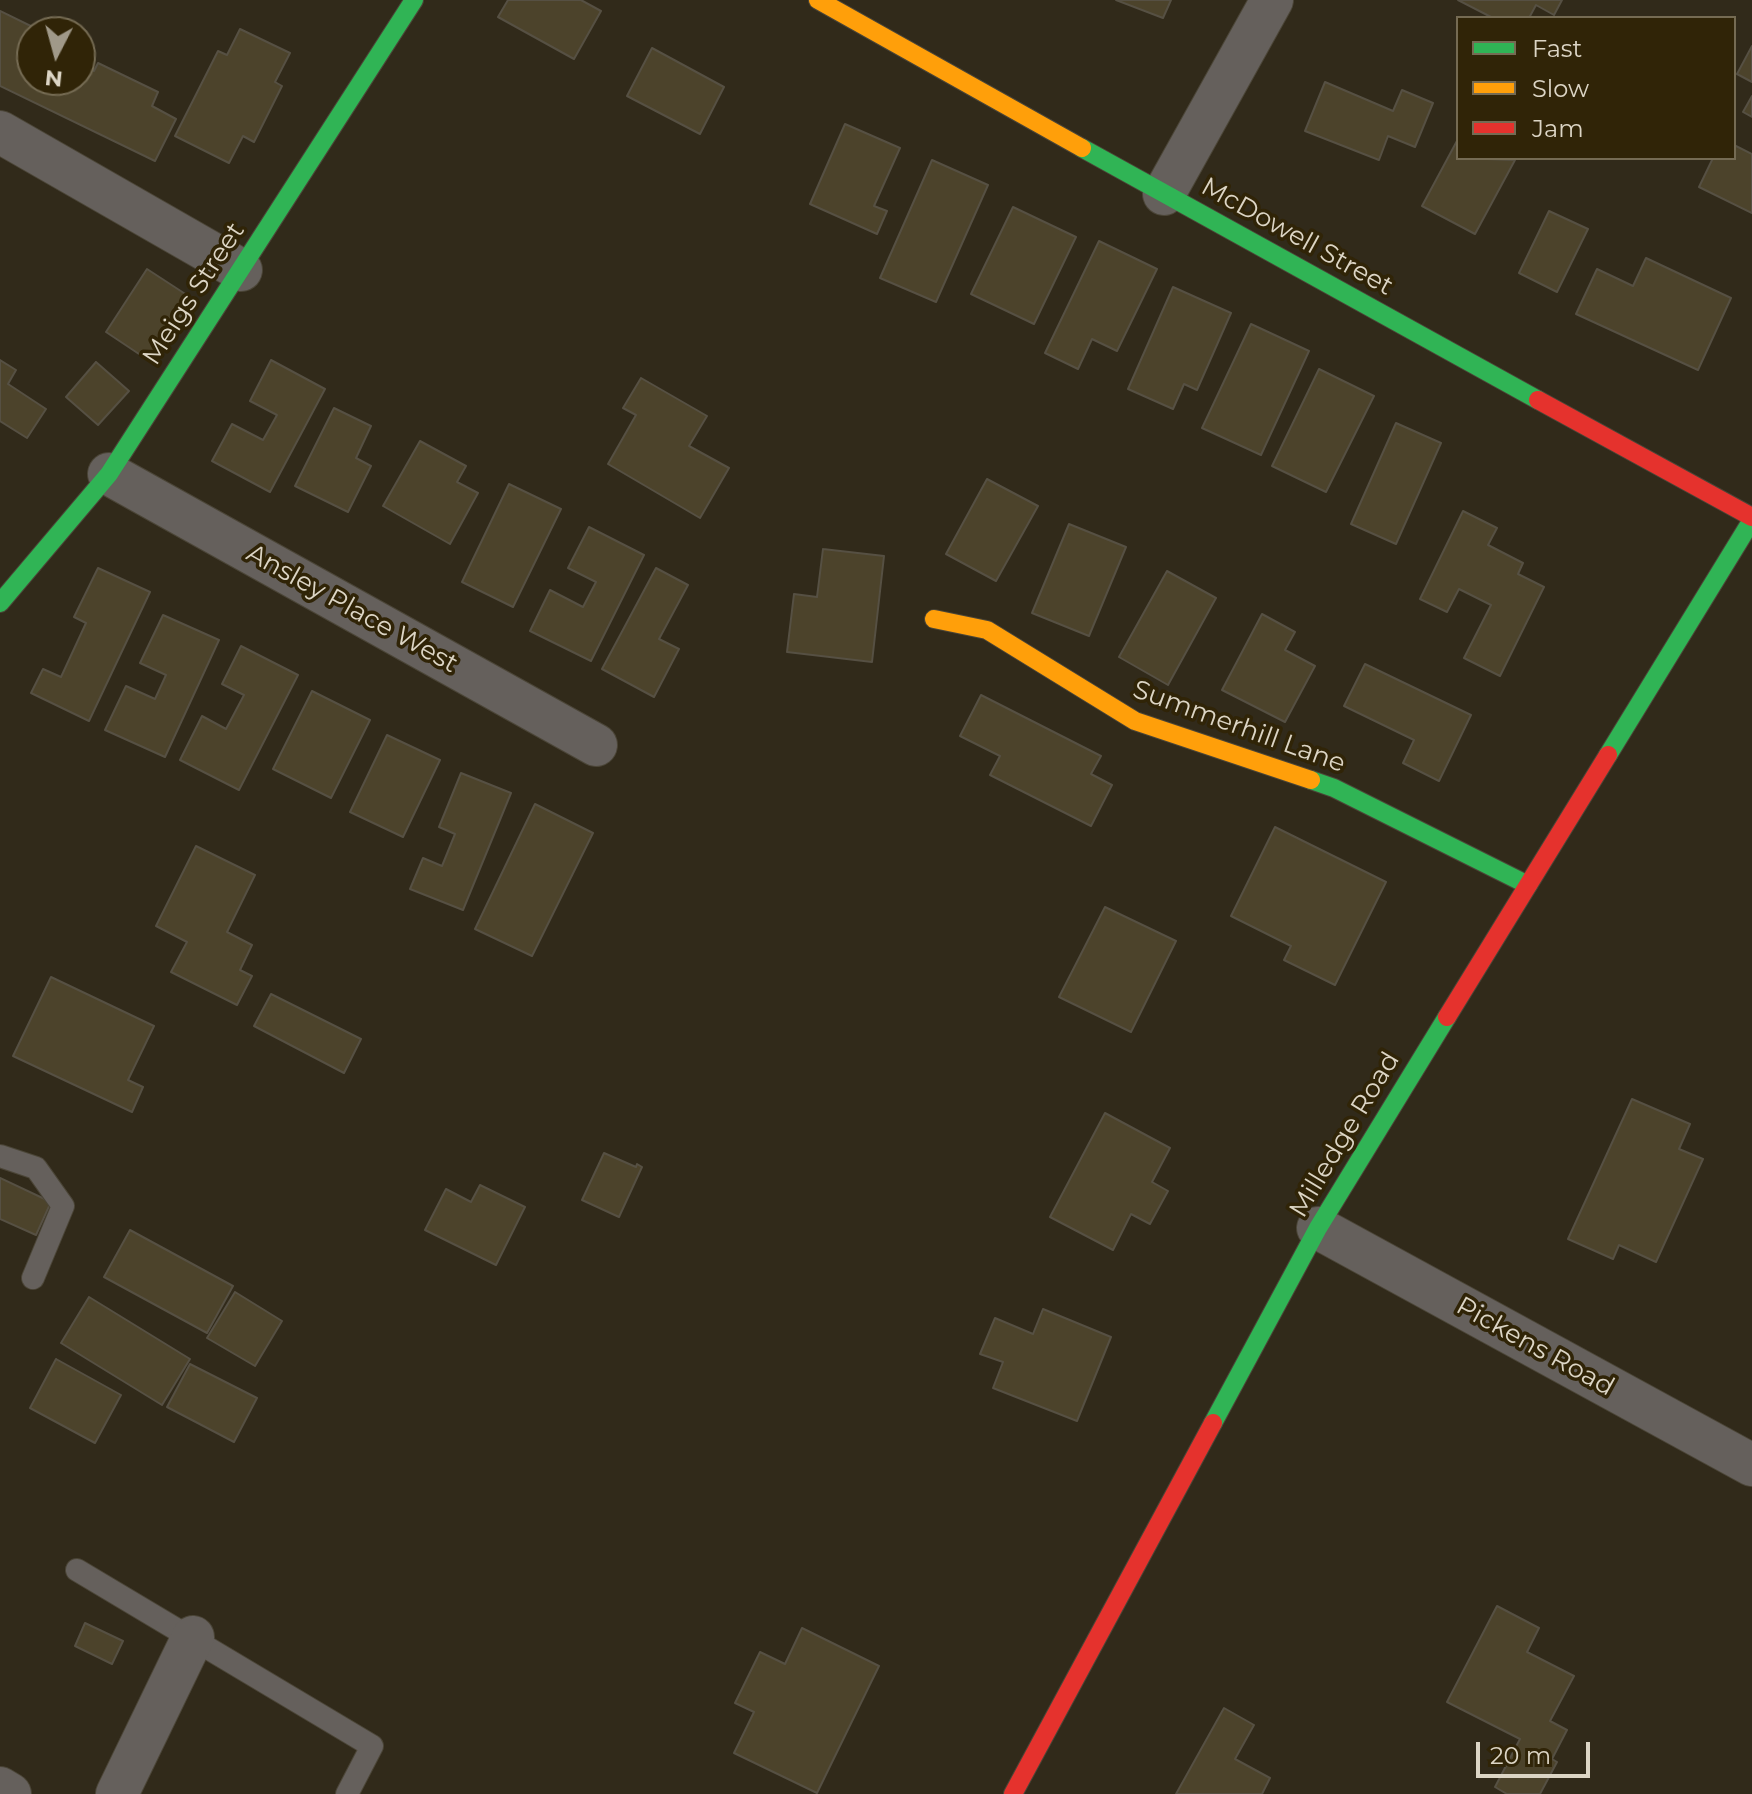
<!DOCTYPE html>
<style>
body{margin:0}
#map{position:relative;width:1752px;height:1794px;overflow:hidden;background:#312a1a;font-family:Montserrat,sans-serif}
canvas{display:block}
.legend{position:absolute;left:1456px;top:16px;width:280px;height:144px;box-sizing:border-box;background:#302407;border:2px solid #756b53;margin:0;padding:10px 14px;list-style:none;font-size:24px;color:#dcd5c5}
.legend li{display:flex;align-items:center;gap:16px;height:40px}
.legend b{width:40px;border:2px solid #756b53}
.north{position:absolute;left:16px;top:16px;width:80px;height:80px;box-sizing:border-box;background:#302407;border:2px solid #756b53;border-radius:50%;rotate:186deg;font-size:22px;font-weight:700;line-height:32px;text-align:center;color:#dcd5c5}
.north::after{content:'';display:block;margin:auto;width:28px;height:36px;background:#a09989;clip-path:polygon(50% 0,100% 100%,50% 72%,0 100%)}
.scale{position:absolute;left:1476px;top:1742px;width:114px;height:36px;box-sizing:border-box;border:4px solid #dcd5c5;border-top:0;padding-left:10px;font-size:24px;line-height:28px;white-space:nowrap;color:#dcd5c5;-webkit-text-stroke:6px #302407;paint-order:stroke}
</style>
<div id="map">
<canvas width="1752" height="1794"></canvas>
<ul class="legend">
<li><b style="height:10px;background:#30b455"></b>Fast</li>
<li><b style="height:10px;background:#ff9f0a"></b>Slow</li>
<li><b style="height:10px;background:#e5322d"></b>Jam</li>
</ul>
<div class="north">N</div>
<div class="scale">20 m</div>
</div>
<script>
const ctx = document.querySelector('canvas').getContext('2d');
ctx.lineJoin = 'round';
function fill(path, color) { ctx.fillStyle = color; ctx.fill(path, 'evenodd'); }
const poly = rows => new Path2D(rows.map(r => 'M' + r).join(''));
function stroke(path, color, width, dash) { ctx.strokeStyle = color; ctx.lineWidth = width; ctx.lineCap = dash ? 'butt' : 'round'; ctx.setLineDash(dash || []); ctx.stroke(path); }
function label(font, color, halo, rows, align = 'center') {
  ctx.font = font + ' Montserrat,sans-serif'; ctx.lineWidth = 7; ctx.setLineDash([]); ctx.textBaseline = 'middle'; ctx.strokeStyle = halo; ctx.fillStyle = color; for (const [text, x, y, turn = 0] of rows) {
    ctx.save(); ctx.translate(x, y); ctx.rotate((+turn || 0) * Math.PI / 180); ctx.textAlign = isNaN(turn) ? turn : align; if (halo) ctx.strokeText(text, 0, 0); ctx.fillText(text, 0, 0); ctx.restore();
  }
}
const building = poly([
 [508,0,581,0,601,11,574,59,498,17,508,0],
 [1116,0,1171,0,1163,18,1116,0],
 [1458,0,1562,0,1554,15,1536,5,1529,18,1493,18,1458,0],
 [0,11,43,32,32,32,32,80,80,80,80,64,94,71,98,63,158,92,152,106,176,119,155,161,0,86,0,11],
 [240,29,290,53,275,82,282,86,254,142,243,136,229,163,175,136,218,51,227,55,240,29],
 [1752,46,1752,82,1737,74,1752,46],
 [652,48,724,87,700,134,627,96,652,48],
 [1325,82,1393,111,1402,90,1433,103,1415,147,1388,136,1379,160,1305,131,1325,82],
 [1752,96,1752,117,1743,112,1752,96],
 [845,124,900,148,874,206,887,211,877,234,810,204,845,124],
 [1458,139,1458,158,1515,160,1475,234,1422,206,1458,139],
 [1734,145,1752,154,1752,213,1699,187,1713,158,1734,158,1734,145],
 [932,160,988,185,936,302,880,278,932,160],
 [1013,207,1076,237,1034,324,971,294,1013,207],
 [1549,211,1588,229,1557,292,1519,273,1549,211],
 [1099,241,1157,269,1117,351,1092,339,1078,369,1045,353,1099,241],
 [1646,258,1731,298,1698,370,1576,314,1597,269,1633,286,1646,258],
 [147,269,193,299,151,362,106,332,147,269],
 [1173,287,1231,313,1197,390,1184,384,1173,409,1128,389,1173,287],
 [1251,324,1309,351,1261,455,1202,428,1251,324],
 [0,360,16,370,8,384,46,409,27,438,0,421,0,360],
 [271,360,325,389,270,492,212,461,232,424,263,440,277,415,250,401,271,360],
 [96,362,129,391,98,425,66,397,96,362],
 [1319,369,1374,396,1326,492,1272,466,1319,369],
 [641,378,707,416,689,446,729,468,700,518,608,464,636,415,623,408,641,378],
 [334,408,371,426,356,458,371,466,348,512,295,486,334,408],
 [1396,423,1441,443,1396,544,1351,524,1396,423],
 [420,441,466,466,457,482,478,493,450,544,383,506,420,441],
 [987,479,1038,506,996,581,946,554,987,479],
 [509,484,561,509,513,607,462,582,509,484],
 [1463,511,1497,528,1488,545,1523,563,1518,574,1544,587,1500,676,1464,658,1491,605,1459,589,1447,612,1420,599,1463,511],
 [1069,524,1126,547,1089,636,1032,613,1069,524],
 [589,527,644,555,591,661,530,631,550,590,583,607,596,582,568,568,589,527],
 [823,549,884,556,872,662,787,652,794,594,817,597,823,549],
 [98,568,150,592,89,721,31,693,43,669,61,677,86,623,74,617,98,568],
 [656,568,688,585,659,639,679,649,654,697,602,669,656,568],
 [1167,571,1216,598,1168,685,1119,657,1167,571],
 [1262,614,1295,632,1285,650,1315,666,1285,722,1222,690,1262,614],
 [163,615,219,640,165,757,105,730,126,686,155,699,166,675,140,663,163,615],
 [241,646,298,675,239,790,180,760,202,716,226,729,244,695,222,684,241,646],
 [1365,664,1471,715,1439,781,1403,763,1414,740,1344,706,1365,664],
 [312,691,370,720,331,798,273,769,312,691],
 [981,695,1101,756,1091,774,1112,785,1091,826,990,775,1000,756,960,736,981,695],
 [387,735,440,760,403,837,350,812,387,735],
 [461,773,511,793,463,910,410,889,423,858,442,866,455,834,439,827,461,773],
 [535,804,593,833,532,956,475,929,535,804],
 [1275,827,1386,882,1335,985,1284,960,1291,946,1231,916,1275,827],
 [196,846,255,875,227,932,252,945,240,970,252,976,237,1005,171,972,187,942,156,926,196,846],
 [1105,907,1176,941,1131,1032,1059,997,1105,907],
 [51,977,154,1026,128,1080,143,1087,132,1112,13,1056,51,977],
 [271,994,361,1039,344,1073,254,1026,271,994],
 [1632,1099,1690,1124,1679,1149,1703,1159,1656,1262,1619,1245,1613,1259,1568,1239,1632,1099],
 [1105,1113,1170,1148,1152,1182,1168,1191,1150,1224,1131,1214,1113,1250,1050,1217,1105,1113],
 [604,1153,636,1167,637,1164,642,1167,619,1217,582,1200,604,1153],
 [0,1178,51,1202,36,1235,0,1219,0,1178],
 [480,1185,525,1207,496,1265,425,1230,446,1189,471,1202,480,1185],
 [130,1230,233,1286,207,1333,104,1277,130,1230],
 [235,1292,282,1321,255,1366,207,1338,235,1292],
 [89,1297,190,1359,162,1405,61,1343,89,1297],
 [1043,1309,1111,1337,1077,1421,993,1388,1003,1362,980,1354,995,1318,1033,1334,1043,1309],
 [56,1359,121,1395,95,1443,30,1408,56,1359],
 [190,1364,257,1398,234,1442,167,1407,190,1364],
 [1497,1606,1539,1628,1527,1652,1574,1676,1550,1721,1567,1730,1552,1759,1557,1762,1540,1794,1507,1794,1495,1787,1520,1739,1447,1702,1497,1606],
 [85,1623,123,1641,112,1664,75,1646,85,1623],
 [802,1628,879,1666,817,1793,734,1753,754,1712,735,1703,760,1652,785,1664,802,1628],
 [1224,1708,1254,1725,1235,1759,1270,1778,1262,1794,1176,1794,1224,1708]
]);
fill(building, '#4c432b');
stroke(building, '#565043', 2);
const lane = poly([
 [0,1156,36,1168,63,1206,33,1278],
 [77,1570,372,1746,347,1794]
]);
const street = poly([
 [0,132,241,270],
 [1164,194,1272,0],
 [109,474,596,745],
 [1318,1228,1752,1465],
 [0,1788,10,1794],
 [117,1794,193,1637]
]);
const fast = poly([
 [1082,148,1538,400],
 [0,603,109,474,414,0],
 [1608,755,1752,520],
 [1311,780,1334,788,1528,885],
 [1213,1423,1318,1228,1447,1017]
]);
const slow = poly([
 [818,0,1082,148],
 [934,619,987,630,1135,721,1311,780]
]);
const jam = poly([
 [1538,400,1752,517],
 [1447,1017,1608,755],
 [1013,1794,1213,1423]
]);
stroke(lane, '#4b4537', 24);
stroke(street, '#4b4537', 44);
stroke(fast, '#4b4537', 20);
stroke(slow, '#4b4537', 20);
stroke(jam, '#4b4537', 20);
stroke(lane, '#65605c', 22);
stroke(street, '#65605c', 42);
stroke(fast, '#30b455', 18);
stroke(slow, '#ff9f0a', 18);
stroke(jam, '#e5322d', 18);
label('26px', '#dcd5c5', '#302407', [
 ["McDowell Street",1297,237,29],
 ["Meigs Street",194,294,-57],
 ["Ansley Place West",352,609,29],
 ["Summerhill Lane",1239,727,20],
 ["Milledge Road",1345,1135,-59],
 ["Pickens Road",1535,1347,29]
]);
</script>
